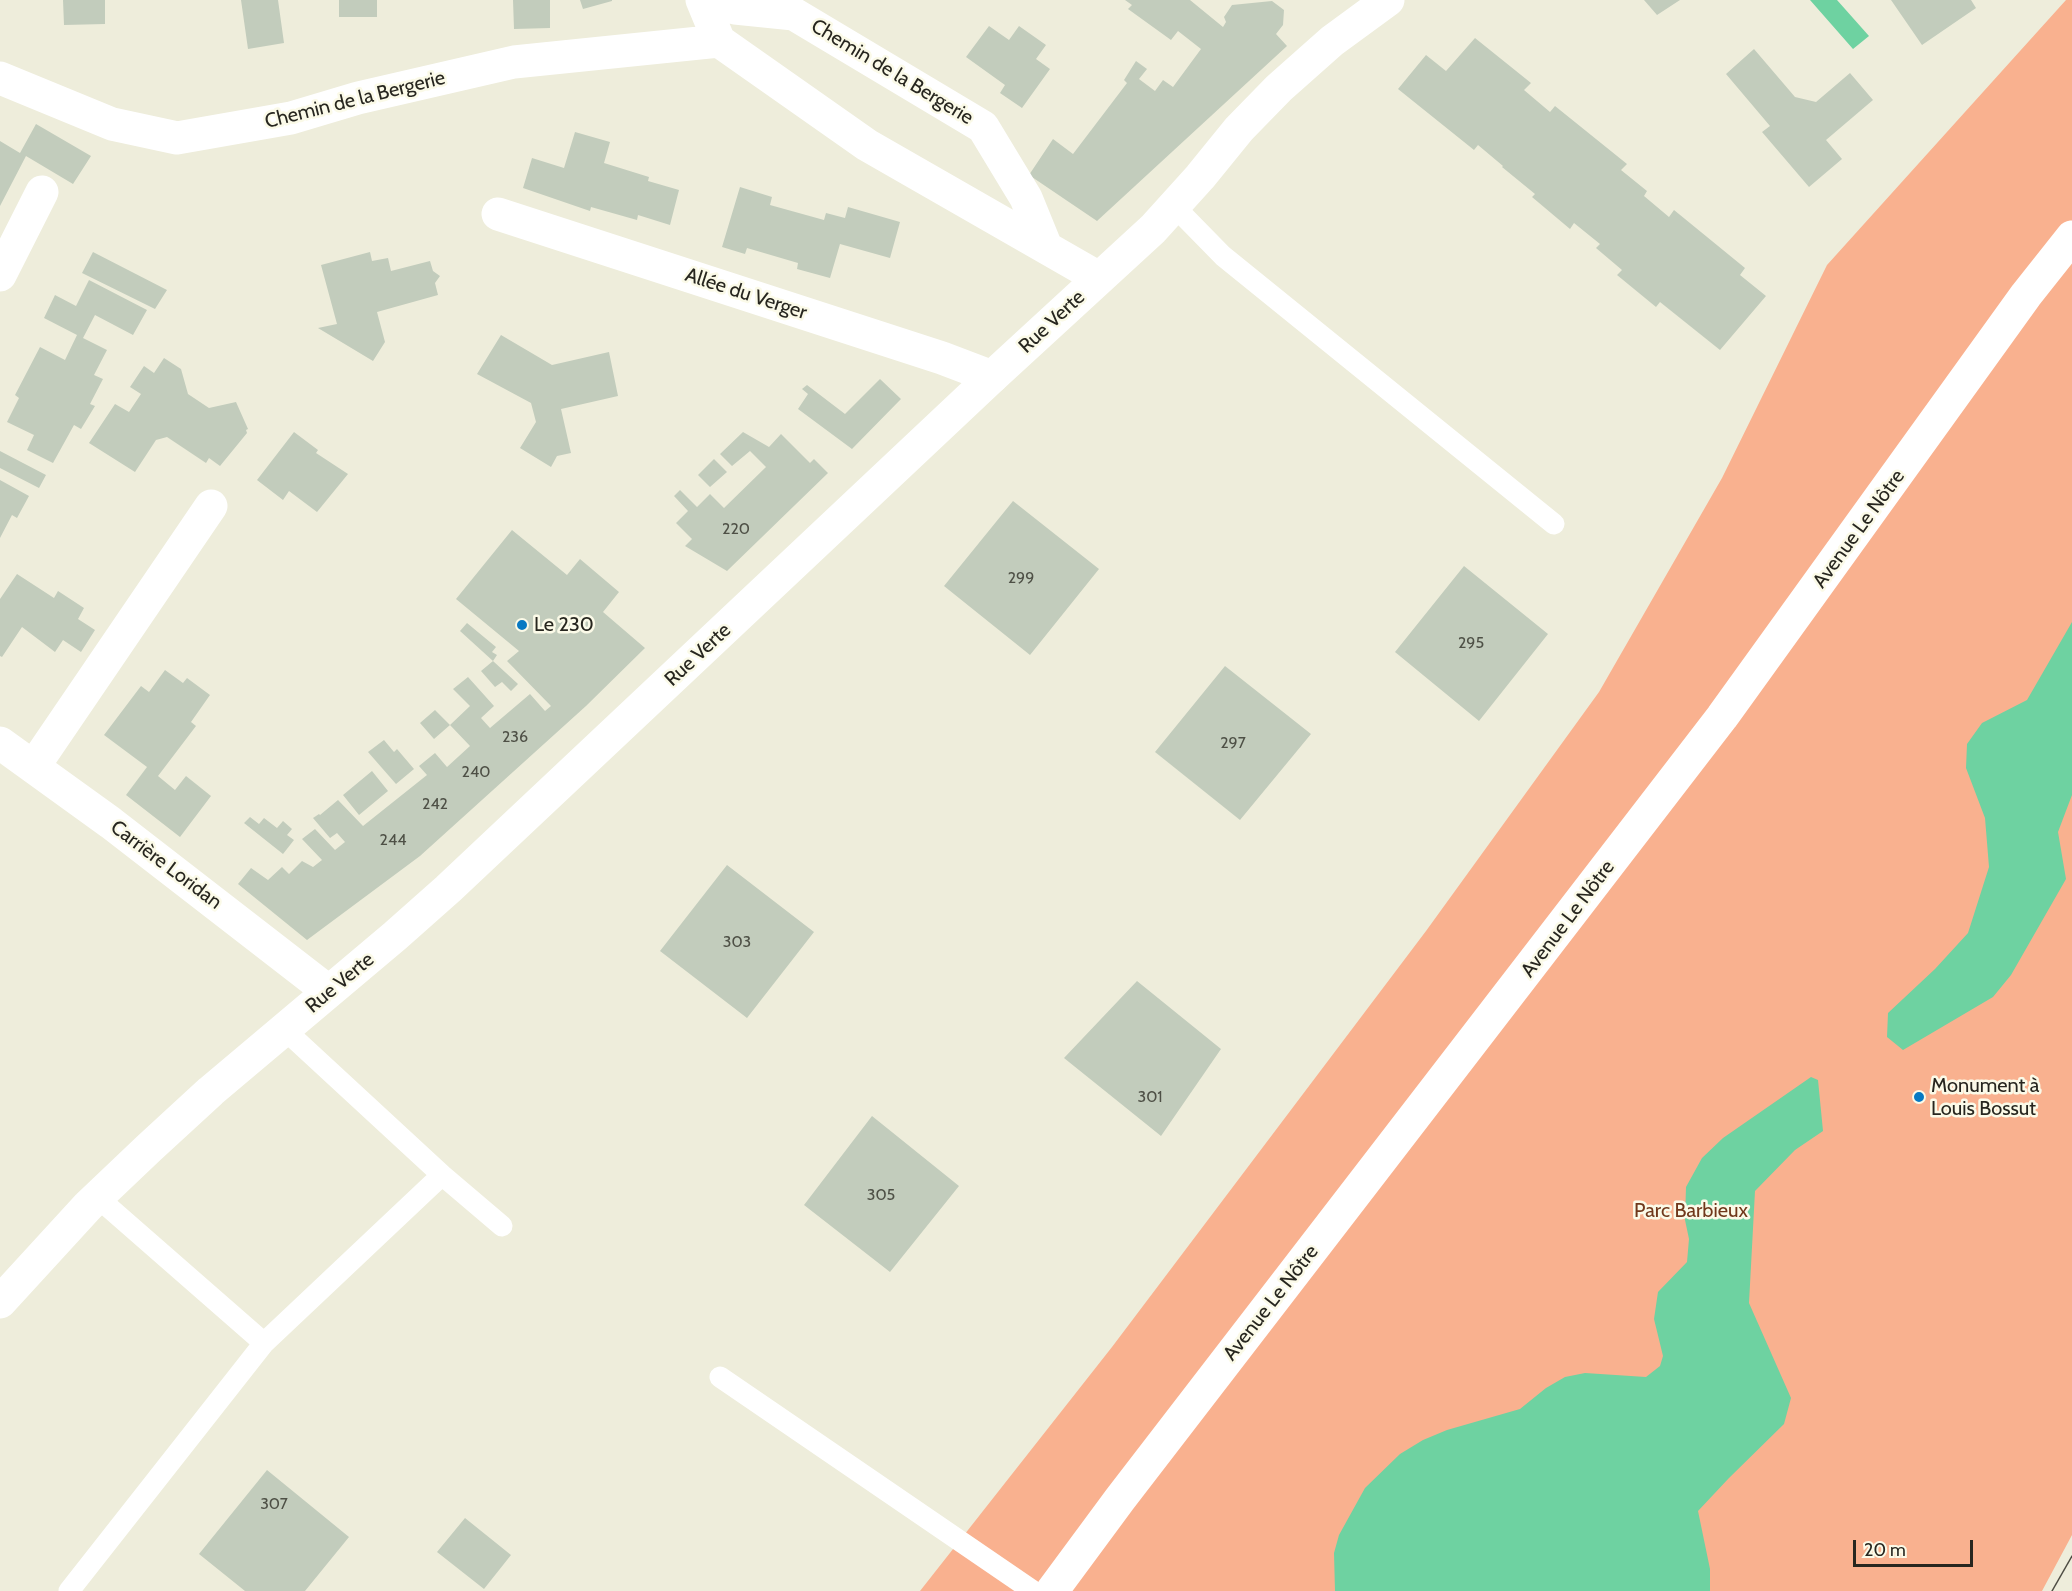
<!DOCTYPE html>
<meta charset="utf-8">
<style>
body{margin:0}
#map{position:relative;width:2072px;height:1591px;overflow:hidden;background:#eeeddb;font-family:Cabin,sans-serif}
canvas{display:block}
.scale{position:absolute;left:1853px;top:1540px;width:120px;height:27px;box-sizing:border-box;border:3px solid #27261f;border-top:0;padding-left:8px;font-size:18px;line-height:21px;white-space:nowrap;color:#27261f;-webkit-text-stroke:4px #fbfae8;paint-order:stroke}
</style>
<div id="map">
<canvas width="2072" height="1591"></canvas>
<div class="scale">20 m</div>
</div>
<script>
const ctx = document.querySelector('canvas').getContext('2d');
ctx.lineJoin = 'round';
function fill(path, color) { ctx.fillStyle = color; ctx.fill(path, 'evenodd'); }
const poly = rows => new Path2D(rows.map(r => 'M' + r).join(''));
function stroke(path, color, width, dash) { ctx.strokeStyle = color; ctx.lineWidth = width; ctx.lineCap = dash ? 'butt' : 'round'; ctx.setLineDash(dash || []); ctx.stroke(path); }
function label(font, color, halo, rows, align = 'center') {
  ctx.font = font + ' Cabin,sans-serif'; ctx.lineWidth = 5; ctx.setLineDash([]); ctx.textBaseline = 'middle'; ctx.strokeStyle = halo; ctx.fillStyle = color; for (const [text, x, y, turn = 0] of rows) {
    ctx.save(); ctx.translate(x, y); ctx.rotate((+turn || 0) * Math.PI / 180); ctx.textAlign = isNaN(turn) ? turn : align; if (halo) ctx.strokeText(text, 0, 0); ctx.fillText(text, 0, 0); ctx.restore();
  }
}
fill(poly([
 [2066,0,2072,0,2072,1535,2042,1591,920,1591,1112,1347,1426,931,1599,692,1722,478,1827,265]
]), '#f9b18f');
fill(poly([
 [1810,0,1837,0,1869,36,1853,49],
 [2072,622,2072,795,2058,832,2066,879,2011,975,1993,997,1903,1050,1887,1037,1888,1013,1935,969,1968,933,1989,867,1985,818,1966,768,1967,744,1982,723,2027,700],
 [1811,1077,1818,1080,1823,1131,1795,1150,1755,1191,1749,1303,1791,1398,1784,1424,1729,1478,1698,1511,1710,1569,1710,1591,1335,1591,1334,1553,1339,1535,1365,1488,1400,1454,1423,1440,1447,1430,1520,1409,1546,1388,1565,1377,1585,1373,1646,1377,1660,1366,1663,1356,1654,1319,1658,1292,1687,1262,1689,1239,1685,1220,1686,1187,1702,1158,1723,1138]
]), '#6ed2a1');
fill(poly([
 [63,0,105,0,105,24,64,25],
 [241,0,278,0,284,43,248,49],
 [339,0,377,0,377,17,339,17],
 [513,0,550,0,550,28,514,29],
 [580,0,612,0,612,1,583,9],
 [1125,0,1190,0,1223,27,1226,22,1224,17,1232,5,1272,1,1284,10,1283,25,1276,34,1287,46,1097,221,1029,175,1053,139,1073,154,1127,83,1124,80,1136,61,1147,69,1139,79,1155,91,1163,80,1173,87,1201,49,1178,31,1171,40,1128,9,1132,5],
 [1644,0,1680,0,1657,15],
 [1891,0,1971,0,1976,8,1922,45],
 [989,26,1009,40,1019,26,1046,45,1036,59,1050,69,1022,108,1000,93,1005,85,966,57],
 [1475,38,1531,83,1524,90,1550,112,1555,106,1627,164,1621,170,1647,191,1644,196,1669,217,1674,210,1745,268,1740,275,1766,296,1720,350,1660,302,1656,307,1617,275,1622,270,1596,248,1600,244,1574,223,1570,229,1532,197,1535,194,1502,167,1503,166,1478,145,1474,150,1398,89,1426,55,1446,71],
 [1754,49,1795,97,1816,102,1850,73,1873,100,1826,140,1842,159,1809,187,1762,132,1770,126,1726,74],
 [36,124,91,156,73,184,26,156,0,206,0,141,20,153],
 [575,132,610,142,604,163,649,177,648,181,679,190,670,225,638,215,637,220,591,207,590,211,523,188,532,158,564,168],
 [740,187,772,197,770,205,824,220,826,213,845,218,848,207,900,222,890,258,840,244,830,278,797,269,798,263,747,248,745,254,722,247],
 [93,252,167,290,155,309,82,273],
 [370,252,372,261,388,258,391,271,430,261,433,271,440,276,435,283,438,295,377,312,385,342,373,361,318,328,337,324,321,265],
 [89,280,147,310,133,335,95,315,83,338,107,350,94,375,103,379,90,404,95,406,81,429,74,425,53,463,27,450,34,435,7,422,19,398,15,395,40,347,65,360,77,335,44,318,55,295,76,306],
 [501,335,552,365,609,352,618,396,561,409,571,453,557,456,551,467,520,448,536,422,531,403,477,374],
 [164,358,181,369,188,394,209,408,236,402,248,429,246,430,247,433,220,466,209,458,206,463,167,437,156,440,135,472,89,443,115,404,129,412,141,394,130,387,144,366,154,373],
 [880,379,901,399,852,449,798,409,808,394,802,389,807,385,845,414],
 [294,432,318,450,316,453,348,474,317,512,289,491,283,500,257,480],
 [743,432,769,447,781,434,810,463,814,459,828,473,727,571,685,546,692,539,676,523,688,511,674,496,680,490,697,507,710,494,724,508,766,467,750,451,732,466,720,454],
 [0,451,46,475,39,488,0,468],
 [714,459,727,472,710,487,698,475],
 [0,480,29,496,17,518,12,515,0,538],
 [1013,501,1099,569,1030,655,944,586],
 [512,530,567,575,580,559,619,592,603,612,645,648,586,706,420,856,307,940,238,884,251,868,268,880,282,867,289,874,302,861,313,867,322,860,302,839,315,829,335,850,345,842,337,833,330,838,313,818,319,814,320,815,338,800,363,826,427,775,419,766,435,753,447,767,470,746,450,725,470,706,453,689,468,677,494,706,481,718,490,728,530,694,545,711,551,706,507,661,519,651,456,599],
 [1464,566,1548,634,1479,721,1395,652],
 [17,574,54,598,58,591,84,608,78,619,95,630,81,652,63,640,55,652,22,627,2,657,0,656,0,599],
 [467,623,496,647,492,652,497,655,493,661,460,631],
 [493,661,518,684,511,691,502,682,495,687,481,671],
 [1225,666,1311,734,1240,820,1155,752],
 [165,670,183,683,187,678,210,695,191,722,196,726,158,776,175,790,186,776,211,796,180,837,126,795,147,767,104,735,141,686,149,692],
 [435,710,450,725,434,739,420,723],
 [384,740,394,752,397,749,414,769,396,784,368,752],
 [372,771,388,791,359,815,343,795],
 [250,817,259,824,264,818,277,828,283,821,292,829,287,835,294,840,283,854,244,823],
 [727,865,814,932,747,1018,660,951],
 [1137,981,1221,1049,1161,1136,1064,1058],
 [872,1116,959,1186,890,1272,804,1205],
 [267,1470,349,1537,305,1591,245,1591,199,1554],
 [465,1518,511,1555,484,1589,437,1552]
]), '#c2ccbc');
stroke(poly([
 [1174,206,1223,256,1554,524],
 [285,1030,442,1175,502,1226],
 [97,1197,264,1343],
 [720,1377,1033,1591],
 [69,1591,264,1343,442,1175]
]), '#fff', 21);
stroke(poly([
 [702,0,719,41,867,145,1099,278],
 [702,0,735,8,794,14,983,127,1026,198,1046,247],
 [0,78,112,124,177,138,291,118,358,98,514,62,719,41],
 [498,214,942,358,992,377],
 [0,275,42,192],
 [0,743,111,823,328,991],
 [34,766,211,506],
 [1052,1591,1120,1499,1722,717,2026,295,2072,237]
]), '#fff', 33);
stroke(poly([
 [0,1302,88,1206,149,1148,211,1091,395,936,448,889,992,377,1153,229,1200,177,1239,129,1279,88,1332,41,1388,0]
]), '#fff', 33);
stroke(poly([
 [2052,1591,2072,1556]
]), '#4d4c43', 1.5);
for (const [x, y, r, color] of [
 [522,625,6,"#0879c3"],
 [1919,1097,6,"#0879c3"]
]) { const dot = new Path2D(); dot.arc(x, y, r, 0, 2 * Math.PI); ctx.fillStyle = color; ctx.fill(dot); stroke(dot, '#fbfae8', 2); }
label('16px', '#4e5046', null, [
 ["220",736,529],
 ["299",1021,578],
 ["295",1471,643],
 ["236",515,737],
 ["297",1233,743],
 ["240",476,772],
 ["242",435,804],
 ["244",393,840],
 ["303",737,942],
 ["301",1150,1097],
 ["305",881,1195],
 ["307",274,1504]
]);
label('20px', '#27261f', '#fbfae8', [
 ["Chemin de la Bergerie",892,72,31],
 ["Chemin de la Bergerie",355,100,-14],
 ["Allée du Verger",746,294,18],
 ["Rue Verte",1052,322,-43],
 ["Avenue Le Nôtre",1859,529,-54],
 ["Rue Verte",698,655,-43],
 ["Carrière Loridan",166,865,37],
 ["Avenue Le Nôtre",1568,919,-53],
 ["Rue Verte",340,983,-40],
 ["Avenue Le Nôtre",1271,1303,-52]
]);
label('20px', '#27261f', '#fbfae8', [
 ["Le 230",534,625],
 ["Monument à",1931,1086],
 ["Louis Bossut",1931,1109]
], 'left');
label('20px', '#70381b', '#fbfae8', [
 ["Parc Barbieux",1691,1211]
]);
</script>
